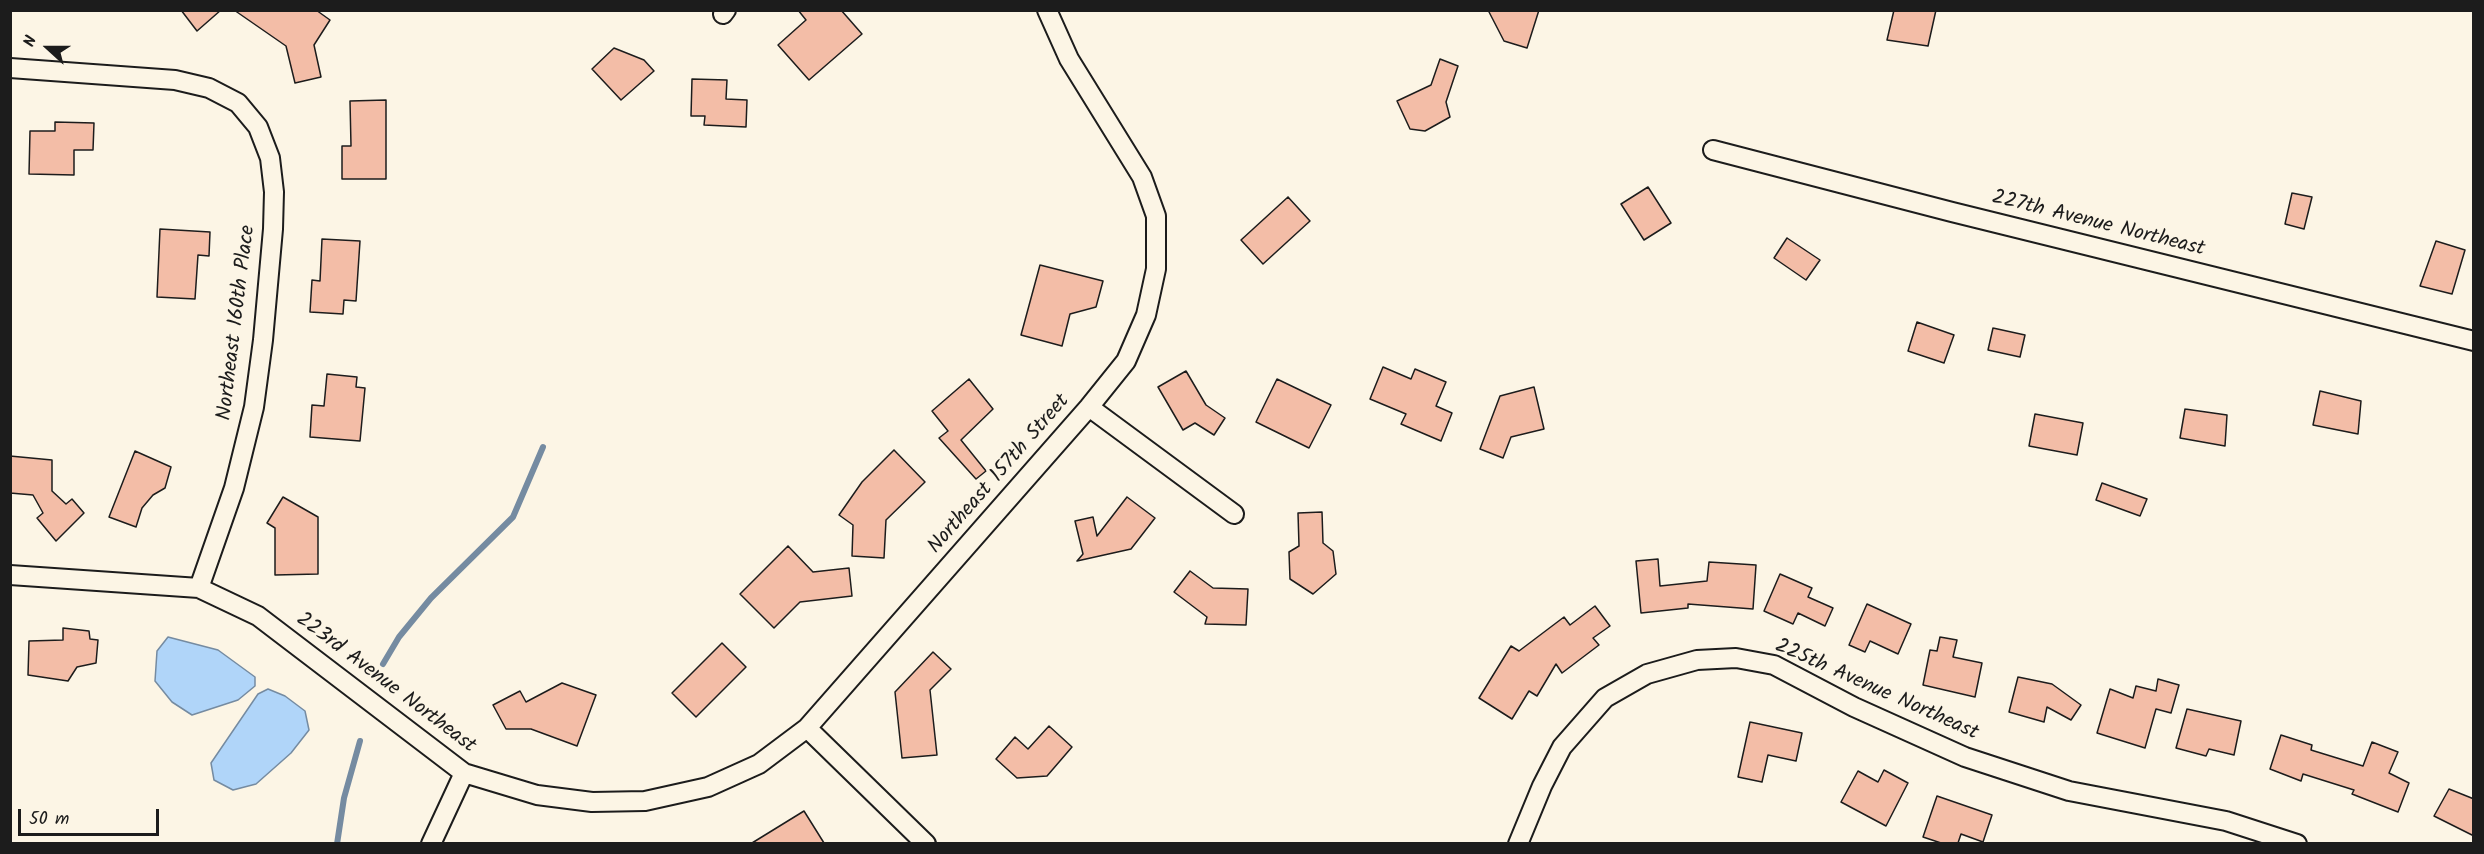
<!DOCTYPE html>
<style>
body{margin:0}
#map{position:relative;width:2484px;height:854px;overflow:hidden;background:#fcf5e5;font-family:Kalam,sans-serif}
canvas{display:block}
.frame{position:absolute;inset:0;border:12px solid #1c1c1c;pointer-events:none}
.north{position:absolute;left:18px;top:18px;width:60px;height:60px;-webkit-text-stroke:4px #fcf5e5;paint-order:stroke;rotate:291deg;font-size:16px;font-weight:700;line-height:24px;text-align:center;color:#1c1c1c}
.north::after{content:'';display:block;margin:auto;width:21px;height:27px;background:#1c1c1c;clip-path:polygon(50% 0,100% 100%,50% 72%,0 100%)}
.scale{position:absolute;left:18px;top:809px;width:141px;height:27px;box-sizing:border-box;border:3px solid #1c1c1c;border-top:0;padding-left:8px;font-size:18px;line-height:21px;white-space:nowrap;color:#1c1c1c;-webkit-text-stroke:4px #fcf5e5;paint-order:stroke}
</style>
<div id="map">
<canvas width="2484" height="854"></canvas>
<div class="frame"></div>
<div class="north">N</div>
<div class="scale">50 m</div>
</div>
<script>
const ctx = document.querySelector('canvas').getContext('2d');
ctx.lineJoin = 'round';
function fill(path, color) { ctx.fillStyle = color; ctx.fill(path, 'evenodd'); }
const poly = rows => new Path2D(rows.map(r => 'M' + r).join(''));
function stroke(path, color, width, dash) { ctx.strokeStyle = color; ctx.lineWidth = width; ctx.lineCap = dash ? 'butt' : 'round'; ctx.setLineDash(dash || []); ctx.stroke(path); }
function label(font, color, halo, rows, align = 'center') {
  ctx.font = font + ' Kalam,sans-serif'; ctx.lineWidth = 6; ctx.setLineDash([]); ctx.textBaseline = 'middle'; ctx.strokeStyle = halo; ctx.fillStyle = color; for (const [text, x, y, turn = 0] of rows) {
    ctx.save(); ctx.translate(x, y); ctx.rotate((+turn || 0) * Math.PI / 180); ctx.textAlign = isNaN(turn) ? turn : align; if (halo) ctx.strokeText(text, 0, 0); ctx.fillText(text, 0, 0); ctx.restore();
  }
}
const water = poly([
 [168,637,218,650,255,677,255,686,238,700,192,715,172,702,155,681,157,651,168,637],
 [268,689,285,696,305,711,309,730,291,753,256,784,233,790,214,780,211,763,258,694,268,689]
]);
fill(water, '#b0d5f9');
stroke(water, '#758ba1', 1.5);
stroke(poly([
 [383,664,399,637,431,598,513,517,543,447],
 [337,844,344,798,360,741]
]), '#758ba1', 6);
const building = poly([
 [181,10,221,10,197,31,181,10],
 [234,10,316,10,330,20,314,45,321,77,295,83,286,46,234,10],
 [798,10,841,10,862,34,809,80,778,45,806,20,798,10],
 [1488,10,1539,10,1527,48,1504,41,1488,10],
 [1894,10,1936,10,1928,46,1887,40,1894,10],
 [614,48,644,60,654,71,621,100,592,69,614,48],
 [1440,59,1458,66,1446,102,1450,117,1425,131,1410,129,1397,101,1431,85,1440,59],
 [692,79,727,80,726,99,747,100,746,127,704,125,705,116,691,116,692,79],
 [386,100,386,179,342,179,342,146,351,146,350,101,386,100],
 [55,122,94,123,93,150,74,150,74,175,29,174,30,131,55,131,55,122],
 [1648,187,1671,223,1644,240,1621,204,1648,187],
 [2292,193,2312,197,2304,229,2285,224,2292,193],
 [1288,197,1310,221,1263,264,1241,240,1288,197],
 [160,229,210,232,209,256,198,255,195,299,157,297,160,229],
 [1787,238,1820,260,1806,280,1774,258,1787,238],
 [322,239,360,241,356,301,344,300,343,314,310,312,312,280,320,281,322,239],
 [2436,241,2465,250,2452,294,2420,286,2436,241],
 [1040,265,1103,281,1096,307,1070,314,1062,346,1021,335,1040,265],
 [1917,322,1954,335,1944,363,1908,351,1917,322],
 [1993,328,2025,335,2020,357,1988,350,1993,328],
 [1383,367,1411,379,1415,369,1446,382,1436,406,1452,413,1441,441,1401,424,1406,414,1370,399,1383,367],
 [1186,371,1206,405,1225,418,1214,435,1195,423,1183,430,1158,387,1186,371],
 [327,374,357,377,356,387,365,388,360,441,310,437,312,405,324,406,327,374],
 [969,379,993,409,961,440,986,471,976,479,939,438,948,431,932,411,969,379],
 [1277,379,1331,405,1309,448,1256,422,1277,379],
 [1534,387,1544,429,1511,437,1503,458,1480,449,1500,396,1534,387],
 [2320,391,2361,401,2358,434,2313,425,2320,391],
 [2185,409,2227,415,2225,446,2180,438,2185,409],
 [2035,414,2083,423,2077,455,2029,446,2035,414],
 [894,450,925,482,886,520,884,558,852,556,853,525,839,515,862,482,894,450],
 [135,451,171,467,165,488,153,495,142,508,136,527,109,517,135,451],
 [10,456,52,460,52,491,66,504,72,499,84,513,56,541,37,518,43,513,33,495,10,493,10,456],
 [2102,483,2147,499,2140,516,2096,500,2102,483],
 [283,497,318,517,318,574,275,575,275,528,267,523,283,497],
 [1127,497,1155,518,1131,549,1077,561,1083,554,1075,521,1093,517,1097,536,1127,497],
 [1322,512,1323,543,1333,551,1336,574,1313,594,1290,579,1289,552,1299,546,1298,513,1322,512],
 [788,546,813,572,849,568,852,596,800,602,774,628,740,594,788,546],
 [1658,559,1660,586,1707,581,1709,562,1756,565,1753,609,1688,604,1688,608,1641,613,1636,561,1658,559],
 [1190,571,1213,588,1248,589,1246,625,1205,624,1207,617,1174,592,1190,571],
 [1780,574,1812,588,1808,597,1833,608,1825,626,1798,613,1793,624,1764,611,1780,574],
 [1867,604,1911,624,1898,654,1870,641,1865,652,1849,645,1867,604],
 [1595,606,1610,626,1593,638,1599,645,1562,673,1556,664,1537,696,1529,691,1512,719,1479,698,1511,646,1519,651,1564,617,1570,625,1595,606],
 [63,628,89,631,90,639,98,640,96,663,77,667,68,681,28,675,29,641,63,640,63,628],
 [1940,637,1957,640,1953,657,1982,663,1975,697,1923,685,1930,650,1937,651,1940,637],
 [722,643,746,667,696,717,672,693,722,643],
 [933,652,951,669,930,690,937,755,902,758,895,692,933,652],
 [2018,677,2052,684,2081,705,2071,720,2047,707,2044,722,2009,712,2018,677],
 [2158,679,2179,685,2171,713,2156,709,2145,748,2097,733,2110,689,2133,698,2136,686,2156,691,2158,679],
 [562,683,596,695,577,746,531,729,506,729,493,705,520,691,526,702,562,683],
 [2187,709,2241,721,2234,755,2209,749,2206,756,2176,748,2187,709],
 [1750,722,1802,733,1796,761,1768,755,1762,782,1738,777,1750,722],
 [1049,726,1072,747,1047,776,1017,778,996,759,1015,737,1028,749,1049,726],
 [2281,735,2312,745,2311,750,2363,766,2372,742,2398,752,2389,773,2409,783,2398,812,2352,794,2354,790,2303,774,2301,781,2270,769,2281,735],
 [1884,770,1908,783,1886,826,1841,802,1858,771,1878,782,1884,770],
 [2449,789,2474,799,2474,836,2434,816,2449,789],
 [1937,796,1992,815,1983,842,1961,834,1958,843,1941,843,1923,837,1937,796],
 [804,811,824,843,752,843,804,811]
]);
fill(building, '#f3bda7');
stroke(building, '#1c1c1c', 1.5);
const minor = poly([
 [723,14,726,10],
 [10,68,175,80,209,88,238,103,258,127,270,158,274,192,273,229,263,340,254,407,234,488,199,588],
 [1713,150,1952,212,2474,341],
 [1089,407,1234,514],
 [10,575,199,588,258,616,464,773,537,795,592,802,645,801,708,787,759,764,807,728,926,844],
 [807,728,1089,407,1126,361,1146,315,1156,269,1156,216,1142,177,1069,59,1047,10],
 [431,844,464,773],
 [1518,844,1542,786,1562,747,1605,698,1647,674,1697,660,1736,658,1774,665,1854,707,1965,757,2069,791,2226,821,2297,844]
]);
stroke(minor, '#1c1c1c', 22);
stroke(minor, '#fcf5e5', 18);
label('21px', '#1c1c1c', '#fcf5e5', [
 ["227th Avenue Northeast",2098,225,14],
 ["Northeast 160th Place",238,323,-83],
 ["Northeast 157th Street",1000,475,-49],
 ["223rd Avenue Northeast",385,684,37],
 ["225th Avenue Northeast",1876,691,24]
]);
</script>
